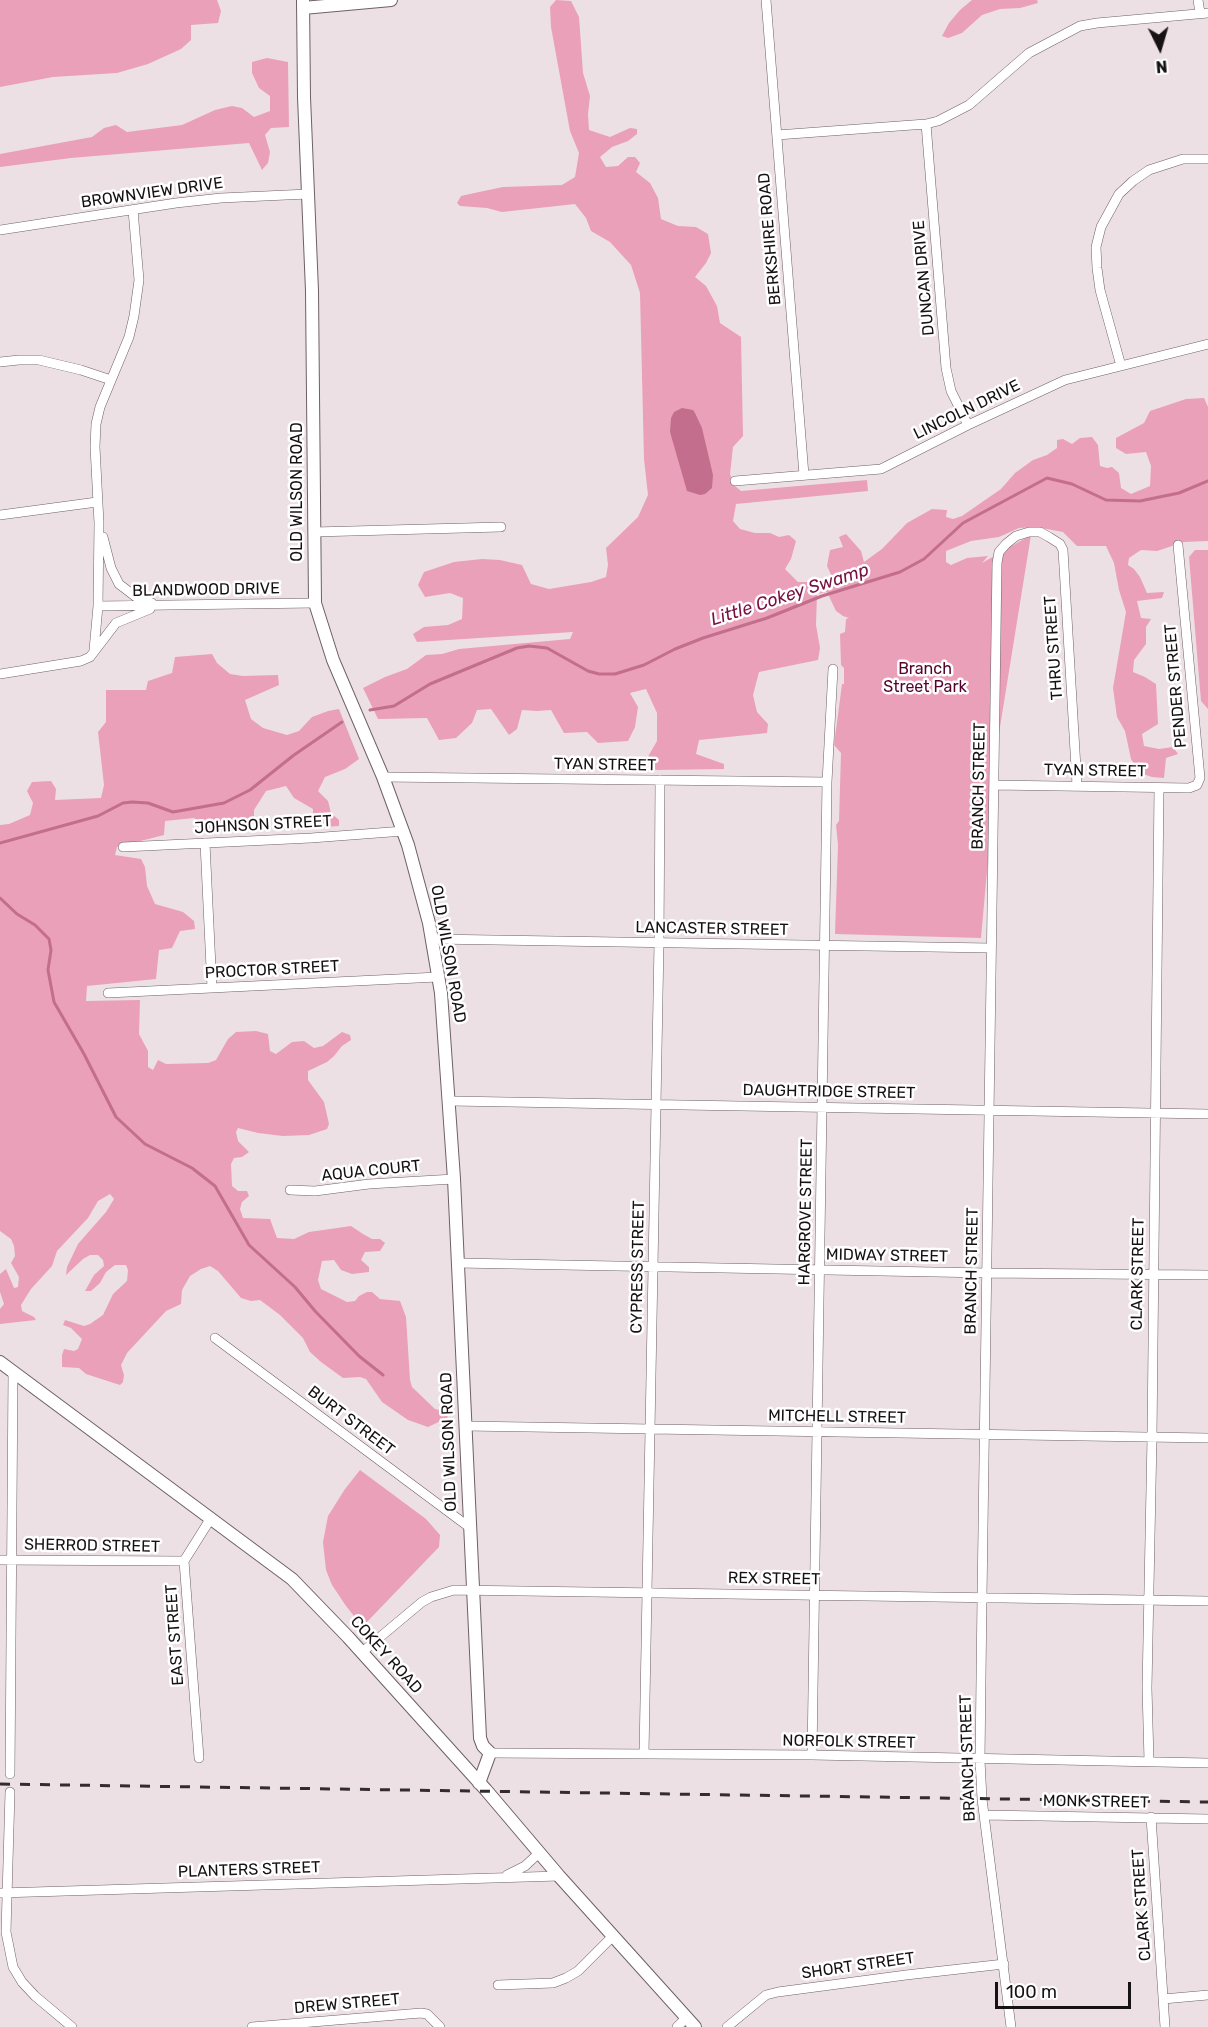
<!DOCTYPE html>
<style>
body{margin:0}
#map{position:relative;width:1208px;height:2027px;overflow:hidden;background:#ede0e4;font-family:Rubik,sans-serif}
canvas{display:block}
.north{position:absolute;left:1130px;top:18px;width:60px;height:60px;-webkit-text-stroke:4px #fff;paint-order:stroke;rotate:175deg;font-size:16px;font-weight:700;line-height:24px;text-align:center;color:#161112}
.north::after{content:'';display:block;margin:auto;width:21px;height:27px;background:#161112;clip-path:polygon(50% 0,100% 100%,50% 72%,0 100%)}
.scale{position:absolute;left:995px;top:1982px;width:136px;height:27px;box-sizing:border-box;border:3px solid #161112;border-top:0;padding-left:8px;font-size:18px;line-height:21px;white-space:nowrap;color:#161112;-webkit-text-stroke:4px #fff;paint-order:stroke}
</style>
<div id="map">
<canvas width="1208" height="2027"></canvas>
<div class="north">N</div>
<div class="scale">100 m</div>
</div>
<script>
const ctx = document.querySelector('canvas').getContext('2d');
ctx.lineJoin = 'round';
function fill(path, color) { ctx.fillStyle = color; ctx.fill(path, 'evenodd'); }
const poly = rows => new Path2D(rows.map(r => 'M' + r).join(''));
function stroke(path, color, width, dash) { ctx.strokeStyle = color; ctx.lineWidth = width; ctx.lineCap = dash ? 'butt' : 'round'; ctx.setLineDash(dash || []); ctx.stroke(path); }
function label(font, color, halo, rows, align = 'center') {
  ctx.font = font + ' Rubik,sans-serif'; ctx.lineWidth = 5; ctx.setLineDash([]); ctx.textBaseline = 'middle'; ctx.strokeStyle = halo; ctx.fillStyle = color; for (const [text, x, y, turn = 0] of rows) {
    ctx.save(); ctx.translate(x, y); ctx.rotate((+turn || 0) * Math.PI / 180); ctx.textAlign = isNaN(turn) ? turn : align; if (halo) ctx.strokeText(text, 0, 0); ctx.fillText(text, 0, 0); ctx.restore();
  }
}
fill(poly([
 [0,0,217,0,221,11,218,23,191,25,191,40,181,49,148,64,117,73,53,77,0,87],
 [556,0,571,1,579,17,583,73,590,96,588,114,589,130,610,137,630,128,637,129,637,134,628,141,612,147,600,157,606,167,618,166,628,157,635,157,640,163,636,172,650,183,658,198,661,219,678,226,696,227,708,234,711,253,706,263,695,277,706,286,717,306,720,323,741,337,743,436,733,447,730,474,734,485,741,491,867,480,868,491,736,504,733,521,740,529,755,533,770,533,779,537,789,535,796,541,791,559,785,569,798,582,816,582,833,579,827,566,830,550,843,547,839,537,846,534,861,551,864,562,882,549,907,523,932,509,947,510,946,517,953,519,962,516,1001,489,1015,473,1033,460,1047,455,1057,448,1057,440,1063,439,1072,444,1080,438,1092,437,1098,445,1100,466,1107,468,1112,467,1119,473,1121,488,1131,494,1150,486,1151,466,1146,452,1126,454,1116,448,1116,438,1144,423,1150,411,1186,399,1204,398,1208,407,1208,541,1184,542,1157,551,1141,550,1129,558,1128,565,1134,569,1140,577,1147,593,1164,592,1162,598,1137,601,1141,618,1151,619,1146,627,1146,644,1134,660,1133,672,1145,677,1156,684,1158,724,1142,734,1144,746,1159,749,1173,747,1178,754,1166,758,1164,778,1152,777,1140,773,1131,759,1125,731,1117,717,1113,688,1126,612,1119,590,1114,563,1106,546,1077,546,1063,532,1036,527,1019,528,999,537,971,541,946,551,946,562,951,565,967,558,988,556,982,563,1031,535,989,795,991,826,981,938,835,934,838,845,836,825,839,821,841,753,834,745,842,684,844,684,844,668,841,665,840,634,845,632,846,619,849,618,843,616,836,611,827,592,817,594,816,625,820,648,818,660,759,672,753,695,757,712,768,724,767,733,699,740,696,754,724,764,724,769,656,770,646,760,657,741,657,713,646,689,630,693,638,707,635,727,628,741,598,743,587,732,564,733,551,710,537,711,522,710,517,729,509,735,491,709,477,710,472,723,456,738,439,740,427,718,378,719,363,688,385,677,407,669,426,655,442,654,459,649,570,639,573,632,417,642,413,634,424,627,448,625,462,619,463,598,450,593,425,597,418,585,424,572,454,562,482,559,500,560,522,565,531,584,549,589,591,582,606,577,608,565,606,548,638,517,648,495,644,459,640,293,631,265,610,242,591,231,586,218,575,204,502,212,487,208,460,206,457,203,461,196,479,192,503,187,562,185,575,177,579,153,570,131,551,27,550,7],
 [972,0,1037,0,1038,3,1020,8,1000,9,982,15,962,33,948,38,942,36,949,23,960,10],
 [267,58,288,62,289,127,271,128,265,135,270,152,268,163,262,170,249,143,71,158,0,167,0,154,92,137,104,128,116,125,127,132,182,125,215,110,232,106,242,108,254,117,270,111,270,96,259,88,252,73,252,62],
 [1195,550,1208,550,1208,709,1201,701,1189,557],
 [212,654,217,663,230,674,243,676,278,675,279,685,245,700,251,719,263,728,287,735,299,731,312,717,328,711,339,709,359,759,345,769,325,777,318,791,328,801,331,813,339,820,339,826,325,827,313,819,313,809,294,798,286,786,266,791,254,810,254,823,224,832,211,830,194,818,165,821,164,835,117,847,115,855,141,859,145,867,147,886,155,904,183,912,194,921,195,929,180,931,172,948,159,950,156,979,87,986,86,1001,140,1000,139,1034,148,1051,148,1067,153,1070,158,1060,166,1064,208,1063,216,1060,228,1039,236,1032,256,1031,268,1034,270,1051,276,1054,292,1042,304,1041,314,1048,323,1046,342,1032,350,1035,351,1040,342,1046,334,1056,327,1062,308,1071,308,1080,324,1102,329,1124,327,1129,309,1135,283,1136,258,1133,238,1128,236,1132,238,1141,249,1152,242,1157,234,1158,231,1164,232,1186,238,1191,247,1191,249,1196,242,1202,240,1209,243,1218,270,1219,277,1238,294,1239,309,1232,351,1226,363,1234,372,1239,380,1239,385,1243,380,1251,365,1252,361,1260,369,1267,369,1272,352,1274,341,1270,334,1260,322,1261,318,1280,321,1289,347,1302,355,1301,359,1296,367,1292,372,1292,380,1299,400,1301,406,1317,410,1380,412,1387,435,1409,449,1412,447,1418,428,1427,408,1420,382,1402,366,1379,360,1377,343,1378,321,1362,310,1352,303,1338,280,1315,260,1300,251,1301,241,1298,218,1271,210,1266,201,1269,190,1276,182,1290,181,1304,166,1311,127,1353,121,1365,124,1375,123,1382,120,1385,86,1374,79,1368,62,1367,62,1355,64,1349,74,1351,78,1349,82,1339,71,1328,63,1325,65,1320,84,1326,90,1324,103,1315,113,1294,127,1281,128,1270,126,1265,115,1265,106,1272,100,1283,91,1291,85,1291,94,1275,104,1266,103,1260,98,1255,90,1255,83,1259,66,1275,67,1267,78,1244,106,1212,114,1199,110,1194,98,1201,88,1218,57,1251,52,1266,31,1289,21,1305,22,1311,34,1317,36,1320,0,1324,0,1309,4,1304,0,1292,0,1274,6,1269,14,1288,18,1287,19,1277,11,1263,15,1256,14,1246,11,1239,0,1231,0,825,9,824,30,815,33,803,27,791,32,782,51,781,56,789,55,800,101,798,104,785,98,732,106,722,106,690,146,690,148,681,172,673,175,657],
 [360,1470,426,1519,440,1535,439,1547,365,1624,354,1616,346,1606,332,1585,326,1570,323,1542,328,1516,345,1489]
]), '#eaa0b8');
fill(poly([
 [682,408,693,410,695,413,702,428,713,475,712,488,705,494,700,495,687,491,670,432,671,418,674,412]
]), '#c36e8c');
stroke(poly([
 [370,710,394,706,430,684,517,648,529,646,547,648,588,671,599,674,615,674,644,665,675,649,703,638,767,618,822,596,900,572,924,559,963,523,1047,478,1072,484,1106,500,1140,501,1179,493,1208,481],
 [0,843,98,816,123,803,132,802,148,803,173,812,224,803,250,790,294,755,342,722],
 [0,898,17,914,35,925,49,939,51,950,48,970,54,1002,84,1054,116,1117,145,1144,192,1168,215,1186,249,1245,295,1287,315,1311,359,1356,383,1375]
]), '#c36e8c', 3);
const minor = poly([
 [766,0,804,475],
 [1198,0,1200,13],
 [926,124,946,368,951,391,968,425],
 [777,135,926,124,938,121,969,105,1029,53,1080,26,1097,23,1208,13],
 [0,230,176,203,221,198,308,194],
 [0,362,19,360,39,360,81,370,111,380],
 [1121,366,1100,290,1097,268,1096,247,1101,227,1119,194,1133,181,1149,170,1183,159,1208,159],
 [735,481,881,469,968,425,1065,380,1208,344],
 [0,515,97,502],
 [314,532,501,527],
 [103,537,111,568,119,584,136,597,152,603],
 [98,606,315,603],
 [94,650,98,606,99,523,95,447,96,424,100,407,129,337,134,316,139,280,133,210],
 [0,674,81,661,90,657,116,623,150,609],
 [383,777,827,782],
 [994,785,1189,788,1197,785,1200,778,1178,545],
 [205,843,212,988],
 [123,847,311,838,404,831],
 [432,939,991,948],
 [108,993,438,977],
 [450,1101,1208,1114],
 [290,1190,315,1191,369,1184,454,1179],
 [458,1263,987,1273,1208,1275],
 [215,1338,469,1527],
 [466,1426,1208,1438],
 [0,1560,184,1561],
 [361,1653,422,1602,431,1597,454,1590,1208,1601],
 [490,1753,812,1755,1208,1763],
 [644,1754,659,943,660,780],
 [812,1755,827,782,833,669],
 [199,1758,184,1561,211,1518],
 [1149,1761,1147,1688,1152,1437,1159,788],
 [10,1774,13,1372],
 [10,1792,6,1932,13,1967,22,1982,35,1996,72,2027],
 [984,1815,1208,1819],
 [1151,1817,1165,2027],
 [507,1875,525,1866,539,1853],
 [0,1893,559,1876],
 [498,1985,553,1983,566,1978,578,1971,613,1936],
 [1163,1999,1208,1995],
 [252,2027,421,2013,427,2014,440,2027],
 [677,2027,686,2018],
 [727,2027,766,1995,778,1992,906,1975,1004,1964],
 [1011,2027,982,1799,980,1760,982,1597,997,563,999,552,1006,544,1016,536,1029,532,1040,532,1049,537,1060,544,1063,550,1077,785]
]);
const tertiary = poly([
 [303,0,304,97,312,291,315,603,333,660,383,777,408,845,429,923,441,993,454,1179,480,1738,483,1746,490,1753,479,1783],
 [303,8,391,0],
 [0,1362,292,1579,348,1637,486,1790,559,1876,695,2027]
]);
stroke(minor, '#6d6165', 10);
stroke(tertiary, '#6d6165', 14);
stroke(minor, '#fff', 9);
stroke(tertiary, '#fff', 12);
stroke(poly([
 [0,1784,1208,1802]
]), '#322c2d', 3, [10, 10]);
label('16px', '#161112', '#fff', [
 ["BROWNVIEW DRIVE",152,193,-8],
 ["BERKSHIRE ROAD",770,239,-95],
 ["DUNCAN DRIVE",924,278,-95],
 ["LINCOLN DRIVE",967,410,-26],
 ["OLD WILSON ROAD",297,492,-90],
 ["BLANDWOOD DRIVE",206,590,-1],
 ["THRU STREET",1054,648,-94],
 ["PENDER STREET",1176,686,-95],
 ["TYAN STREET",605,765,1],
 ["TYAN STREET",1095,771,1],
 ["BRANCH STREET",979,786,-89],
 ["JOHNSON STREET",263,825,-3],
 ["LANCASTER STREET",712,929,1],
 ["OLD WILSON ROAD",448,954,80],
 ["PROCTOR STREET",272,970,-3],
 ["DAUGHTRIDGE STREET",829,1092,1],
 ["AQUA COURT",371,1171,-6],
 ["HARGROVE STREET",806,1212,-89],
 ["MIDWAY STREET",887,1256,1],
 ["CYPRESS STREET",638,1267,-89],
 ["BRANCH STREET",972,1271,-89],
 ["CLARK STREET",1138,1274,-89],
 ["MITCHELL STREET",837,1417,1],
 ["BURT STREET",351,1421,37],
 ["OLD WILSON ROAD",449,1442,-92],
 ["SHERROD STREET",92,1546,1],
 ["REX STREET",774,1579,1],
 ["EAST STREET",175,1635,-94],
 ["COKEY ROAD",386,1655,48],
 ["NORFOLK STREET",849,1742,1],
 ["BRANCH STREET",968,1758,-92],
 ["MONK STREET",1096,1802,1],
 ["PLANTERS STREET",249,1870,-2],
 ["CLARK STREET",1142,1905,-94],
 ["SHORT STREET",858,1966,-8],
 ["DREW STREET",347,2004,-5]
]);
label('16px', '#54042c', '#fff', [
 ["Branch",925,669],
 ["Street Park",925,687]
]);
label('italic 18px', '#781042', '#fff', [
 ["Little Cokey Swamp",790,595,-18]
]);
</script>
